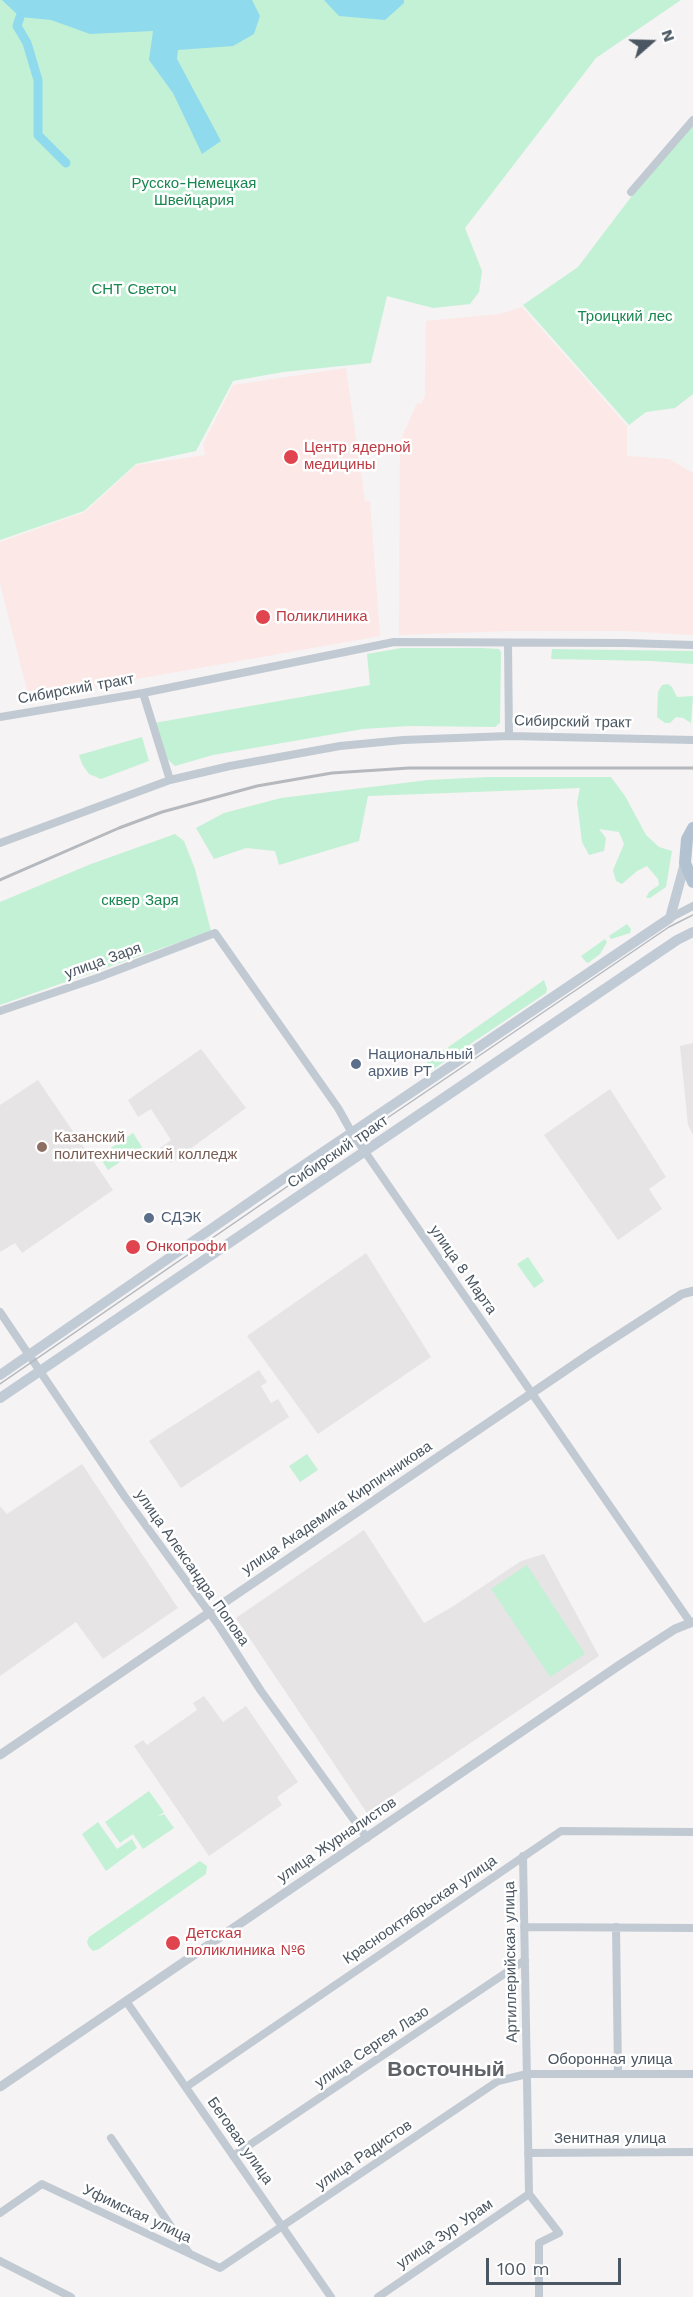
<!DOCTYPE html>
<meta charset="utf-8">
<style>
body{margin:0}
#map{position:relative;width:693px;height:2297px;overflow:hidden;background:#f5f3f3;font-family:"Work Sans",sans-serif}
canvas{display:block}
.north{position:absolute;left:621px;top:12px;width:60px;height:60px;-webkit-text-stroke:4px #fff;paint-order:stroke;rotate:70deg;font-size:16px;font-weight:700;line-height:24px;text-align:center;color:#4a5661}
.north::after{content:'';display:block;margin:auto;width:21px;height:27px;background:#4a5661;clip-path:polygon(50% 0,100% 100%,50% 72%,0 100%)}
.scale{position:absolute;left:486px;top:2258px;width:135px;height:27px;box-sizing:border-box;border:3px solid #4a5661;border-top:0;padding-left:8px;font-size:18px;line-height:21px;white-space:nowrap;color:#4a5661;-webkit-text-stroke:4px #fff;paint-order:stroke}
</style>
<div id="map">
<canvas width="693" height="2297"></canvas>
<div class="north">N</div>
<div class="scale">100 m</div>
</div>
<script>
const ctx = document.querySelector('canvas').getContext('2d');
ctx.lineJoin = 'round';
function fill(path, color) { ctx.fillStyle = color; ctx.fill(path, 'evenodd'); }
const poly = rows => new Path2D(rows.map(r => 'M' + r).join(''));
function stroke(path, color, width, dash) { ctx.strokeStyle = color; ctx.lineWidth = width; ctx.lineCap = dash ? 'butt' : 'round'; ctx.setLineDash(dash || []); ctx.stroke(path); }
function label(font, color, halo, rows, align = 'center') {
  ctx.font = font + ' "Work Sans",sans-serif'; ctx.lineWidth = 5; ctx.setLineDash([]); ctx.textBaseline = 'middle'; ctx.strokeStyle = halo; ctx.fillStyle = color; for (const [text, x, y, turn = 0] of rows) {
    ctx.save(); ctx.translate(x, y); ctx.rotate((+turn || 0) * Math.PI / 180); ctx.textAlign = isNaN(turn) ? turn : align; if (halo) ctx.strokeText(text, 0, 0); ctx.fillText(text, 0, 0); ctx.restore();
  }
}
fill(poly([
 [693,1043,693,1135,688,1125,680,1046],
 [201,1049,246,1108,171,1163,160,1148,171,1140,151,1109,138,1117,128,1100],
 [38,1080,113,1190,22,1253,15,1243,0,1252,0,1105],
 [610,1089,666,1177,649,1189,662,1209,618,1240,544,1135],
 [366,1253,431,1357,318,1434,247,1336],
 [259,1370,267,1382,261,1386,271,1403,278,1399,289,1417,181,1488,149,1441],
 [82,1464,178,1608,103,1659,76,1622,0,1676,0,1506,7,1514],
 [364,1530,424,1623,452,1607,521,1561,544,1554,599,1656,367,1813,236,1618],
 [204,1696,223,1722,246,1706,298,1782,277,1797,282,1805,209,1856,134,1746,143,1740,147,1745,197,1710,193,1703]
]), '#e6e4e5');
fill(poly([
 [522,307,627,426,627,456,669,459,693,473,693,635,625,631,508,631,399,635,400,442,417,403,421,404,425,396,426,321,500,314],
 [346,368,365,501,370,501,380,636,29,698,0,583,0,542,85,512,136,465,205,455,203,444,233,385]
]), '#fce8e6');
fill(poly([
 [0,0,681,0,596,58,465,228,482,271,479,292,470,304,433,308,387,296,371,363,283,372,233,381,196,451,136,464,84,511,0,540],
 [693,125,693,394,675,408,646,412,629,425,523,305,578,267,631,197],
 [401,648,483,648,499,649,501,652,500,723,495,727,409,726,363,729,213,755,175,766,168,760,154,723,370,685,367,654],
 [552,649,693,651,693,664,652,661,551,659],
 [668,684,672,687,677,697,693,696,691,723,683,718,676,717,670,723,665,723,657,717,658,692,662,685],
 [142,737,149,761,101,779,89,774,82,764,79,755],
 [489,777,611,777,625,796,646,835,659,847,672,851,666,887,650,898,646,898,649,892,659,885,658,879,647,866,637,871,622,884,616,881,613,870,624,844,619,832,599,829,606,838,604,851,589,855,582,842,577,802,580,788,368,796,359,841,279,865,275,851,246,848,214,859,196,828,224,813,281,798,428,780],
 [175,834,184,841,195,869,211,931,0,1005,0,902,91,864],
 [627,924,631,929,630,933,611,939,609,936],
 [605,939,607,942,600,954,588,963,586,962,581,956],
 [544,980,547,989,546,993,432,1070,427,1062],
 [133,1133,142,1147,108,1170,99,1156],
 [528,1257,544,1281,534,1288,517,1264],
 [307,1454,318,1470,300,1482,289,1466],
 [527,1565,585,1654,550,1677,491,1589],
 [149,1791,164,1812,157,1817,164,1814,174,1828,143,1849,133,1834,120,1843,105,1822],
 [98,1822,117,1849,132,1839,137,1848,106,1871,82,1834],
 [200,1861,207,1866,206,1874,99,1949,93,1951,89,1947,87,1942,89,1937]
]), '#c3f1d5');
fill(poly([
 [2,0,252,0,260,16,254,34,233,46,178,50,177,59,221,141,202,154,173,93,149,60,153,31,90,34,51,20,20,17],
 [324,0,404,0,404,3,385,20,339,16]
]), '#90daee');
stroke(poly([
 [20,17,17,26,27,43,38,80,38,135,66,163]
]), '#90daee', 9);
stroke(poly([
 [631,192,693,120],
 [508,644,509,736],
 [143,693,170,780],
 [0,717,143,693,394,642,626,643,693,645],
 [0,843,170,780,230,766,340,746,403,740,509,736,693,740],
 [670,918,693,906],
 [0,1011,97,978,215,933,338,1108,352,1133,390,1188,690,1622],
 [0,1312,125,1497,219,1626,261,1691,367,1838],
 [523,1856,529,2194,559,2233,539,2243,539,2297],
 [524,1927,693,1928],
 [616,1927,618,2074],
 [126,2001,331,2297],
 [186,2087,561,1831,693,1832],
 [111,2138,189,2253],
 [528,2153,693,2152],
 [233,2156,525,1960],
 [0,2213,42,2184,220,2268,498,2081,527,2074,693,2074],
 [0,2261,71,2297],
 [378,2297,529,2194]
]), '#c1cad2', 8);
stroke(poly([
 [0,1755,591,1353,682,1294,693,1291],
 [0,2087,624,1662,675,1629,693,1622]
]), '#c1cad2', 9);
stroke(poly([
 [0,1375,286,1177,670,918,685,863],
 [0,1398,677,940,693,932]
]), '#c1cbd6', 10);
stroke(poly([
 [693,828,687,839,685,863,693,882]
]), '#b3c2d1', 12);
stroke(poly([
 [0,1384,371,1129,669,927,693,915]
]), '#b5b8bd', 1.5);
stroke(poly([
 [0,880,119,828,162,812,257,786,332,773,409,768,693,768]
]), '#b5b8bd', 3);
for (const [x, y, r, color] of [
 [291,457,8,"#e0444e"],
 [263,617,8,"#e0444e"],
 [356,1064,6,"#5c6f8a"],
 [42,1147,6,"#8d6e63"],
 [149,1218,6,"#5c6f8a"],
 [133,1247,8,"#e0444e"],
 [173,1943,8,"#e0444e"]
]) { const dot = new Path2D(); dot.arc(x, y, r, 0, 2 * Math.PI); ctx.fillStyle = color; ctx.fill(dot); stroke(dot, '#fff', 2); }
label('15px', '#17864f', '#fff', [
 ["Русско-Немецкая",194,184],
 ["Швейцария",194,201],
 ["СНТ Светоч",134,290],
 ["Троицкий лес",625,317],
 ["сквер Заря",140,901]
]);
label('15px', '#be3a42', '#fff', [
 ["Центр ядерной",304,448],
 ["медицины",304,465],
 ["Поликлиника",276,617],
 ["Онкопрофи",146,1247],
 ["Детская",186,1934],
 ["поликлиника №6",186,1951]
], 'left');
label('15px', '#4a5661', '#fff', [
 ["Сибирский тракт",76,689,-10],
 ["Сибирский тракт",573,722,1],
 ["улица Заря",103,961,-20],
 ["Сибирский тракт",338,1152,-34],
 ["улица 8 Марта",463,1270,55],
 ["улица Академика Кирпичникова",337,1508,-34],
 ["улица Александра Попова",192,1568,55],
 ["улица Журналистов",337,1840,-34],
 ["Краснооктябрьская улица",420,1910,-34],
 ["Артиллерийская улица",511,1962,-91],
 ["улица Сергея Лазо",372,2047,-34],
 ["Оборонная улица",610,2060],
 ["Зенитная улица",610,2139],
 ["Беговая улица",240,2141,55],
 ["улица Радистов",364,2155,-34],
 ["Уфимская улица",137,2214,25],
 ["улица Зур Урам",445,2234,-34]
]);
label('15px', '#4e5e75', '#fff', [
 ["Национальный",368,1055],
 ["архив РТ",368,1072],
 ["СДЭК",161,1218]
], 'left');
label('15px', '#785e54', '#fff', [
 ["Казанский",54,1138],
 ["политехнический колледж",54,1155]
], 'left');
label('bold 21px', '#5f6368', '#fff', [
 ["Восточный",446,2070]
]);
</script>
